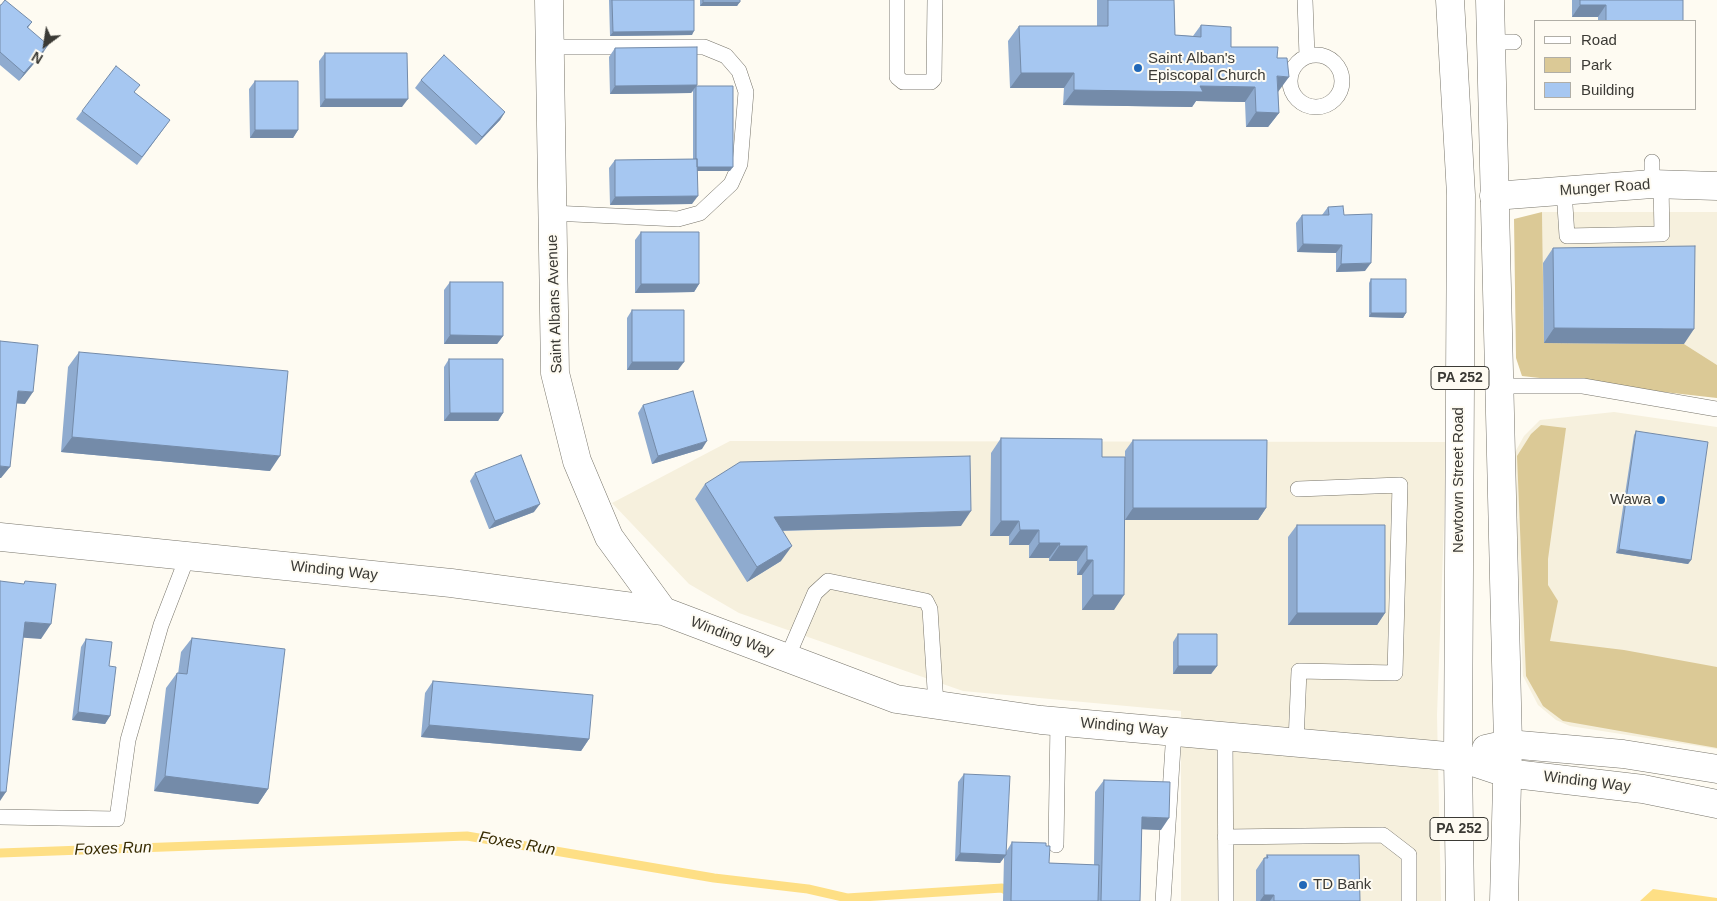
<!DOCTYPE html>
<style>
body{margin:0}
#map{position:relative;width:1717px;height:901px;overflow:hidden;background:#fefbf2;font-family:Arial,sans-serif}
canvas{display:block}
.legend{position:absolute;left:1534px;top:20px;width:162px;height:90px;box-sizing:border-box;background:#fefbf2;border:1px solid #b0aea6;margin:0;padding:6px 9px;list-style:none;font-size:15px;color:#3b3a35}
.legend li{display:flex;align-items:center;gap:10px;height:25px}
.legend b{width:25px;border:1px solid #b0aea6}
.north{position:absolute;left:20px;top:20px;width:50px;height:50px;-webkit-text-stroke:4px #fefbf2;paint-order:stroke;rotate:211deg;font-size:14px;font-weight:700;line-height:20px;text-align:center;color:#3b3a35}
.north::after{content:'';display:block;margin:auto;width:18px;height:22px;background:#3b3a35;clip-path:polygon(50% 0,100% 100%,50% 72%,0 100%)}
</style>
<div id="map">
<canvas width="1717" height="901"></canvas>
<ul class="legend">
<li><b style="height:6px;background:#fff"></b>Road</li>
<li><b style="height:14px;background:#dbc996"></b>Park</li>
<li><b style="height:14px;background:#a6c7f1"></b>Building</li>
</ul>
<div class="north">N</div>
</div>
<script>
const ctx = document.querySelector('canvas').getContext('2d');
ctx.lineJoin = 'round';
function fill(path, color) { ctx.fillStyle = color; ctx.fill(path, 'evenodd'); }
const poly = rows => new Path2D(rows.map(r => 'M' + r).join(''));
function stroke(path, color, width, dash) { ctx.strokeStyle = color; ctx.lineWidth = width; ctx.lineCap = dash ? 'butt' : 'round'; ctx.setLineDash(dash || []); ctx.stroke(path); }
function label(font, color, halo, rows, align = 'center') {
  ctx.font = font + ' Arial,sans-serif'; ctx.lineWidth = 4; ctx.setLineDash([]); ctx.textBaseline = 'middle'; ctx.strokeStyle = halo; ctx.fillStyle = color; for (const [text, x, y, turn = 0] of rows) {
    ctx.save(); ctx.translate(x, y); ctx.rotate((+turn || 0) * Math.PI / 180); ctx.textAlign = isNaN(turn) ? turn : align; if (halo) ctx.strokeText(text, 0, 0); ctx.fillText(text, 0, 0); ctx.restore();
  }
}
fill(poly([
 [1542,212,1717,212,1717,365,1684,344,1544,343],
 [1614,412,1717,427,1717,749,1570,726,1556,720,1538,705,1523,676,1514,454,1524,436,1540,420],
 [730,441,1447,442,1437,715,1441,901,1181,901,1181,711,963,691,739,613,689,584,612,503]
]), '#f6f0dd');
fill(poly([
 [1542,212,1544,343,1684,344,1717,365,1717,398,1522,376,1516,358,1514,219],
 [1541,425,1566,428,1548,559,1548,585,1558,601,1550,641,1624,650,1717,667,1717,748,1563,721,1543,706,1526,676,1517,456,1531,434]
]), '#dbc996');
fill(poly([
 [1653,889,1717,898,1717,901,1640,901]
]), '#fedf85');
stroke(poly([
 [0,853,467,836,714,878,808,889,847,898,1002,888,1026,901]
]), '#fedf85', 9);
const service = poly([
 [897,0,897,77,903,82,931,82,934,79,935,0],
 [1305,0,1307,56],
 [1490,42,1514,42],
 [550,47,704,47,726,56,739,71,746,92,740,164,731,184,700,213,678,219,552,213],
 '1290 81a26 26 0 1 1 52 0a26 26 0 1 1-52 0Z',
 [1652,162,1652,184],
 [1564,190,1567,236,1662,234,1661,185],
 [1500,386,1583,386,1717,409],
 [787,658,815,593,828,581,926,601,930,609,936,705],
 [1225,736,1226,901],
 [1296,742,1299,671,1395,673,1400,485,1298,489],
 [0,817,117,819,128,740,161,625,188,555],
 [1225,837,1383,835,1409,855,1409,901],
 [1056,845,1058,721],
 [1163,901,1174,731]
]);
const minor = poly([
 [549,0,555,373,577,461,609,537,663,611],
 [1494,196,1652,184,1717,186],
 [0,537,451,583,663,611,896,699,1041,720,1458,757]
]);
const secondary = poly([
 [1486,749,1508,744,1623,754,1717,769],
 [1458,757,1506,773,1643,789,1717,804]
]);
const primary = poly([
 [1450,0,1461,195,1458,757,1460,901],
 [1490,0,1508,744,1504,901]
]);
stroke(service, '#78756b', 16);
stroke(minor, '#78756b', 29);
stroke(secondary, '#78756b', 29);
stroke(primary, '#78756b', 29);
stroke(service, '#fff', 15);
stroke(minor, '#fff', 28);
stroke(secondary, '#fff', 28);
stroke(primary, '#fff', 28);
fill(poly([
 [609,0,694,0,692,35,610,36],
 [700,0,740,0,737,6,700,6],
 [1097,0,1174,0,1175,35,1193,36,1201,25,1231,47,1277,58,1279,113,1268,127,1246,127,1245,102,1196,101,1192,107,1063,105,1064,88,1010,88,1008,41,1019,26,1097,26],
 [1572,0,1683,0,1683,21,1598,21,1598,17,1572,17],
 [0,5,32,22,28,28,43,53,19,81,0,65],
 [615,48,696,86,730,171,697,171,692,204,610,205,609,168,615,160,693,159,693,91,691,93,610,94,609,57],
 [325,53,402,107,320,107,319,61],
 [421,80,505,112,500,120,476,145,415,88],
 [255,81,298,130,293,138,250,138,249,89],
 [135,93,170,120,137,165,76,119,82,111],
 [1328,207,1344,215,1365,271,1336,272,1336,253,1297,252,1296,223,1302,215,1322,215],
 [641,232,699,284,694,292,635,293,635,240],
 [1553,248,1684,344,1544,343,1543,263],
 [1371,279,1406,313,1403,318,1369,317,1369,283],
 [450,282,503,336,497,344,444,344,444,290],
 [632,310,678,370,627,370,627,318],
 [79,352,270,471,61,452,68,367],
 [449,359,503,413,498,421,444,421,444,367],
 [643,405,702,449,652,464,638,413],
 [1636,431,1691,560,1688,564,1616,553,1634,435],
 [1001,438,1102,457,1125,457,1125,451,1133,440,1266,508,1258,520,1125,520,1114,610,1082,610,1082,575,1077,575,1077,561,1049,561,1049,558,1029,558,1029,545,1009,545,1009,536,990,536,991,453],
 [475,473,534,512,489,529,470,481],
 [705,484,961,526,782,531,781,561,747,582,695,499],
 [1297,525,1385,613,1377,625,1288,625,1288,537],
 [1178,634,1217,666,1211,674,1173,674,1173,642],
 [192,638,268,789,258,804,154,791,166,688,177,673,178,674,181,652],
 [86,639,109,666,110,716,105,724,72,720,81,647],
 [433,681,589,739,581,751,421,737,425,693],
 [964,774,1006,852,1012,842,1046,846,1049,863,1094,865,1095,792,1104,780,1161,830,1142,829,1140,901,1003,901,1004,857,1000,863,955,861,958,782],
 [1267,855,1360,901,1256,901,1256,870,1264,858,1265,858]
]), '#8fabcf');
fill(poly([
 [703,2,740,2,737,6,700,6],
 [1580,5,1606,5,1598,17,1572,17],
 [694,31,692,35,610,36,613,32],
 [48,45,43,53,19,81,24,73],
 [1021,73,1074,73,1064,88,1010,88],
 [1277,76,1289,77,1278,92],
 [697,85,691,93,610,94,615,86],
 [1200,86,1255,87,1245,102,1196,101,1192,107,1063,105,1074,90],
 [325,99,408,99,402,107,320,107],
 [505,112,500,120,476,145,482,137],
 [1256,112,1279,113,1268,127,1246,127],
 [255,130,298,130,293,138,250,138],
 [696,167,733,167,730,171,693,171],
 [698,196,692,204,610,205,615,197],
 [1303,244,1342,245,1336,253,1297,252],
 [1371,263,1365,271,1336,272,1341,264],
 [641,284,699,284,694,292,635,293],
 [1371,313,1406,313,1403,318,1369,317],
 [1554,328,1694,329,1684,344,1544,343],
 [450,335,503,336,497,344,444,344],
 [632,362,684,362,678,370,627,370],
 [18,391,33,392,25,404,9,403],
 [450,413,503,413,498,421,444,421],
 [72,437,280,456,270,471,61,452],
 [707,441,702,449,652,464,658,456],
 [0,466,10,467,1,478,0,478],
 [540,504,534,512,489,529,495,521],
 [1133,508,1266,508,1258,520,1125,520],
 [971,511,961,526,763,531,774,517],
 [1001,521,1019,521,1009,536,990,536],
 [1020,530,1039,530,1029,545,1009,545],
 [1039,543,1060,543,1049,558,1029,558],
 [792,546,781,561,747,582,757,567],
 [1059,546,1087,546,1077,561,1049,561],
 [1619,549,1691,560,1688,564,1616,553],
 [1087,560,1093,560,1082,575,1077,575],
 [1093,595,1124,595,1114,610,1082,610],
 [1297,613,1385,613,1377,625,1288,625],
 [25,622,51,624,41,639,14,637],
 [1178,666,1217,666,1211,674,1173,674],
 [78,712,110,716,105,724,72,720],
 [429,725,589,739,581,751,421,737],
 [165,776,268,789,258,804,154,791],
 [0,792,6,792,0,801],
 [1142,817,1169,818,1161,830,1134,829],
 [960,853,1006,855,1000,863,955,861],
 [1264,895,1274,895,1270,901,1260,901]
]), '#748ba9');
const building = poly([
 [5,0,32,22,27,27,48,45,24,73,0,52,0,5,1,5,5,0],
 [612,0,694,0,694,31,613,32,612,0],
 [703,0,740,0,740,2,703,2,703,0],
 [1108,0,1174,0,1175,35,1201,37,1201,25,1231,27,1231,47,1278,47,1277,58,1287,58,1289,77,1277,76,1279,113,1256,112,1255,87,1200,86,1203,92,1074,90,1074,73,1021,73,1019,26,1108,26,1108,0],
 [1580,0,1683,0,1683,21,1606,21,1606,5,1580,5,1580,0],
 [697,47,697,85,615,86,615,48,697,47],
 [325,53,407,53,408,99,325,99,325,53],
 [444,55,505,112,482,137,421,80,444,55],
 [116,66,140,85,134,92,170,120,142,157,82,111,116,66],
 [255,81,298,81,298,130,255,130,255,81],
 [696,86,733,86,733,167,697,167,697,159,696,159,696,86],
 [697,159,698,196,615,197,615,160,697,159],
 [1343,206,1344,215,1372,214,1371,263,1341,264,1342,245,1303,244,1302,215,1329,215,1328,207,1343,206],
 [641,232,699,232,699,284,641,284,641,232],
 [1695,246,1694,329,1554,328,1553,248,1695,246],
 [1371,279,1406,279,1406,313,1371,313,1371,279],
 [450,282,503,282,503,336,450,335,450,282],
 [632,310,684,310,684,362,632,362,632,310],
 [0,341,38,345,33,392,18,391,10,467,0,466,0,341],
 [79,352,288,371,280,456,72,437,79,352],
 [449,359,503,359,503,413,450,413,449,359],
 [693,391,707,441,658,456,643,405,693,391],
 [1636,431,1708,442,1691,560,1619,549,1636,431],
 [1001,438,1102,439,1102,457,1125,457,1124,595,1093,595,1093,560,1087,560,1087,546,1059,546,1060,543,1039,543,1039,530,1020,530,1019,521,1001,521,1001,438],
 [1133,440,1267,440,1266,508,1133,508,1133,440],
 [521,455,540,504,495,521,475,473,521,455],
 [970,456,971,511,774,517,792,546,757,567,705,484,740,462,970,456],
 [1297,525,1385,525,1385,613,1297,613,1297,525],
 [0,581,24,584,25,581,56,584,51,624,25,622,6,792,0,792,0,581],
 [1178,634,1217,634,1217,666,1178,666,1178,634],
 [192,638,285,649,268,789,165,776,177,673,187,674,192,638],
 [86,639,112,642,109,666,116,667,110,716,78,712,86,639],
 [433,681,593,695,589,739,429,725,433,681],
 [964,774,1010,776,1006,855,960,853,964,774],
 [1104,780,1170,782,1169,818,1142,817,1140,901,1101,901,1104,780],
 [1012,842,1046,843,1046,846,1050,846,1049,863,1099,865,1098,901,1011,901,1012,842],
 [1267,855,1359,855,1360,901,1274,901,1274,895,1264,895,1264,858,1268,858,1267,855]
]);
fill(building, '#a6c7f1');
stroke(building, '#748ba9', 1);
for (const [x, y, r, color] of [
 [1138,68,5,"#2168b8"],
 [1661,500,5,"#2168b8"],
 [1303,885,5,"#2168b8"]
]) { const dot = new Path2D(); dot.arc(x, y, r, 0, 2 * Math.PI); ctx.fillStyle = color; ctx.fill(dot); stroke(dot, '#fefbf2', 2); }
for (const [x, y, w] of [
 [1460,378,58],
 [1459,829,58]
]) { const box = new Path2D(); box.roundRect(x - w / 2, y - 11.5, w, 23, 4); ctx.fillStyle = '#fefbf2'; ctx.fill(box); stroke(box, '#3b3a35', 1); }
label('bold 14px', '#3b3a35', null, [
 ["PA 252",1460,378],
 ["PA 252",1459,829]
]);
label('15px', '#3b3a35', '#fefbf2', [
 ["Saint Alban's",1148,59],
 ["Episcopal Church",1148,76],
 ["Wawa",1651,500,"right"],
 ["TD Bank",1313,885]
], 'left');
label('15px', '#3b3a35', '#fefbf2', [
 ["Munger Road",1605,188,-4],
 ["Saint Albans Avenue",555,304,-92],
 ["Newtown Street Road",1459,480,-90],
 ["Winding Way",334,571,6],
 ["Winding Way",732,637,21],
 ["Winding Way",1124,727,5],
 ["Winding Way",1587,782,7]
]);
label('italic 16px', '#372b02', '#fefbf2', [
 ["Foxes Run",517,844,10],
 ["Foxes Run",113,849,-2]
]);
</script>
